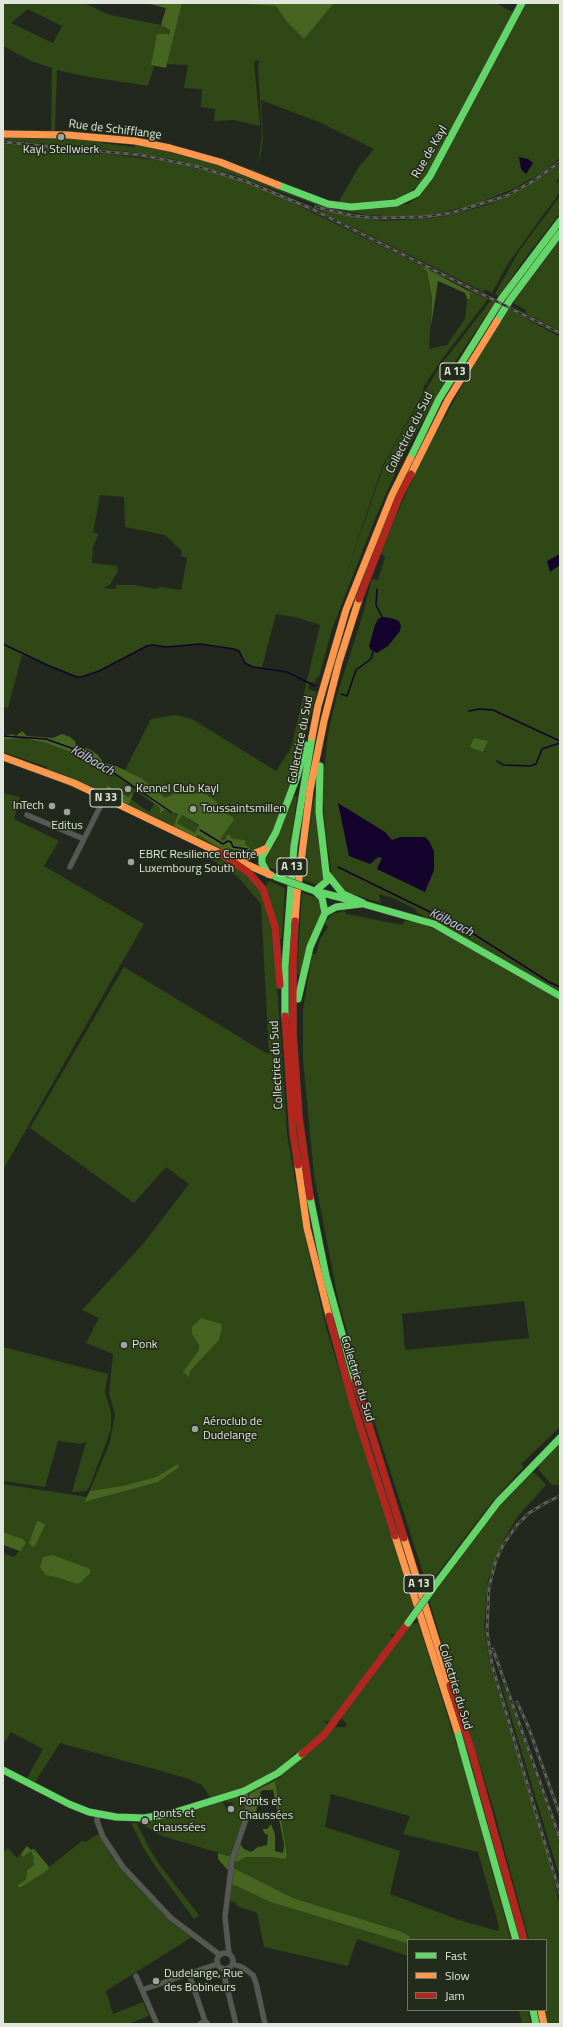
<!DOCTYPE html>
<meta charset="utf-8">
<style>
body{margin:0}
#map{position:relative;width:563px;height:2027px;overflow:hidden;background:#23281e;font-family:"Titillium Web",sans-serif}
canvas{display:block}
.frame{position:absolute;inset:0;border:4px solid #e0e6db;pointer-events:none}
.legend{position:absolute;left:407px;top:1939px;width:140px;height:72px;box-sizing:border-box;background:#232b1b;border:1px solid #6f7668;margin:0;padding:5px 7px;list-style:none;font-size:12px;color:#e0e6db}
.legend li{display:flex;align-items:center;gap:8px;height:20px}
.legend b{width:20px;border:1px solid #6f7668}
</style>
<div id="map">
<canvas width="563" height="2027"></canvas>
<div class="frame"></div>
<ul class="legend">
<li><b style="height:5px;background:#63d668"></b>Fast</li>
<li><b style="height:5px;background:#ff974d"></b>Slow</li>
<li><b style="height:5px;background:#b3261e"></b>Jam</li>
</ul>
</div>
<script>
const ctx = document.querySelector('canvas').getContext('2d');
ctx.lineJoin = 'round';
function fill(path, color) { ctx.fillStyle = color; ctx.fill(path, 'evenodd'); }
const poly = rows => new Path2D(rows.map(r => 'M' + r).join(''));
function stroke(path, color, width, dash) { ctx.strokeStyle = color; ctx.lineWidth = width; ctx.lineCap = dash ? 'butt' : 'round'; ctx.setLineDash(dash || []); ctx.stroke(path); }
function label(font, color, halo, rows, align = 'center') {
  ctx.font = font + ' "Titillium Web",sans-serif'; ctx.lineWidth = 3; ctx.setLineDash([]); ctx.textBaseline = 'middle'; ctx.strokeStyle = halo; ctx.fillStyle = color; for (const [text, x, y, turn = 0] of rows) {
    ctx.save(); ctx.translate(x, y); ctx.rotate((+turn || 0) * Math.PI / 180); ctx.textAlign = isNaN(turn) ? turn : align; if (halo) ctx.strokeText(text, 0, 0); ctx.fillText(text, 0, 0); ctx.restore();
  }
}
fill(poly([
 [3,3,84,3,110,15,161,25,170,30,151,65,154,66,148,86,84,76,57,70,55,131,51,131,52,68,31,61,3,46],
 [28,9,62,26,53,43,11,23],
 [182,3,228,3,276,6,286,21,304,39,334,3,496,3,514,13,437,161,422,182,409,193,395,200,355,204,326,202,251,172,251,169,254,169,259,158,262,136,258,67,259,62,258,60,254,62,260,126,234,120,214,121,215,109,201,107,202,89,184,88,188,65,167,64],
 [261,100,319,122,374,149,358,168,338,203,315,196,253,170,260,158,263,139],
 [524,3,560,3,560,158,543,172,513,189,471,206,423,216,401,217,366,215,320,206,232,174,171,159,133,152,3,140,3,134,102,137,101,143,134,147,135,144,198,157,348,210,382,208,408,204,422,194,447,152],
 [3,144,78,150,170,162,231,177,285,199,424,267,423,270,427,272,432,297,429,349,447,345,465,319,467,299,470,298,469,293,472,293,465,288,488,299,442,359,425,385,424,385,423,393,383,465,342,588,384,465,390,453,438,369,491,300,495,302,457,359,401,460,375,519,332,629,319,677,316,678,315,683,310,682,308,689,317,692,295,771,274,829,262,847,252,852,236,854,222,851,195,839,192,843,119,809,107,807,96,801,90,795,30,769,31,766,45,771,47,767,3,752,3,740,23,738,46,743,76,754,114,773,135,787,160,808,160,812,165,810,178,815,173,828,195,838,198,835,225,851,229,849,246,852,251,849,245,844,245,840,231,838,229,835,227,835,226,839,222,841,221,838,234,820,233,817,218,809,219,805,217,802,206,794,199,792,197,794,174,794,165,798,143,779,125,770,151,719,176,715,192,719,276,771,291,748,320,625,299,618,276,614,262,668,253,667,245,663,239,651,234,649,200,644,166,647,154,645,147,646,100,671,82,677,77,677,22,655,8,708,3,707],
 [100,495,124,497,125,527,165,535,182,551,181,556,187,558,181,590,160,587,155,589,135,585,116,585,116,589,103,588,110,585,118,571,117,566,92,563,93,547,98,535,97,533,93,533],
 [108,785,130,797,136,791,154,804,149,812,131,799,127,805,105,794,105,790],
 [560,164,560,178,555,181,560,183,560,192,507,265,492,293,485,289,484,292,318,210,381,221,424,219,451,215,487,205,502,199,544,176],
 [560,196,560,213,520,265,499,296,495,294,519,251],
 [560,240,560,331,525,313,526,310,513,303],
 [509,309,560,337,560,992,448,928,417,913,415,909,393,898,379,894,381,903,346,892,332,875,326,837,322,789,328,734,337,695,363,614,372,579,378,580,385,557,380,553,407,491,434,437,474,364],
 [3,793,20,797,14,819,59,841,44,866,144,924,3,1170],
 [292,796,297,796,287,874,268,867,266,860],
 [314,796,316,797,325,875,320,884,315,884,303,880],
 [182,815,199,826,195,833,176,823],
 [207,850,236,866,258,887,267,905,275,954,287,1134,306,1241,327,1331,414,1609,397,1634,390,1634,393,1639,330,1722,323,1720,329,1726,320,1735,297,1754,296,1752,291,1757,292,1759,266,1778,250,1784,244,1787,245,1788,212,1800,202,1785,186,1778,60,1743,35,1782,27,1778,43,1749,11,1732,6,1741,3,1740,3,1553,14,1557,26,1543,23,1539,3,1532,3,1484,87,1497,110,1442,115,1414,109,1394,113,1354,86,1343,99,1318,82,1310,143,1244,189,1184,166,1167,134,1203,30,1128,124,967,269,1055,261,904,238,877,204,855],
 [270,881,285,888,282,939,279,939,266,887,267,883],
 [302,893,318,898,323,909,300,974,297,974],
 [344,911,347,914,402,925,405,921,416,921,447,935,560,1000,560,1427,521,1464,524,1467,492,1502,434,1578,425,1579,359,1374,338,1299,314,1175,303,1060,303,1010,312,954,316,954,320,939,328,927,324,923,332,914],
 [524,1301,529,1338,405,1350,402,1314],
 [3,1347,108,1374,105,1392,111,1412,111,1429,90,1486,86,1491,72,1492,86,1442,80,1444,58,1441,45,1487,3,1481],
 [560,1442,560,1485,552,1485,539,1470,538,1463],
 [529,1471,536,1474,546,1485,518,1516,502,1543,488,1580,484,1627,490,1665,546,1849,560,1906,560,2024,548,2024,545,2010,546,1940,529,1940,494,1811,429,1600,507,1496,513,1492,513,1490],
 [418,1622,463,1765,511,1940,409,1940,411,1937,400,1931,293,1898,230,1867,232,1860,237,1862,246,1857,287,1855,275,1781,249,1794,249,1792,281,1777,282,1774,317,1746,335,1727,346,1727,347,1724,341,1718,408,1626],
 [331,1794,410,1816,403,1834,478,1852,499,1926,498,1931,459,1920,390,1894,400,1851,325,1827],
 [499,1677,512,1708,560,1845,560,1878],
 [240,1795,245,1798,246,1814,233,1857,162,1836,138,1822,150,1823,150,1819,222,1801,229,1813,235,1811,232,1802,228,1803,226,1800],
 [132,1823,137,1823,148,1846,159,1864,199,1915,197,1917,194,1919,155,1866,143,1847,132,1825],
 [97,1835,100,1836,111,1856,138,1888,170,1919,192,1937,106,1991,113,2014,143,2002,149,2016,128,2024,3,2024,3,1853,8,1848,17,1858,27,1846,31,1850,34,1849,49,1867,82,1841,86,1842],
 [230,1883,270,1902,406,1943,408,1941,408,1956,357,1939,348,1966,264,1947,257,1913,237,1906,236,1903,228,1900],
 [519,2010,528,2010,531,2024,522,2024]
]), '#304716');
fill(poly([
 [146,3,182,3,166,68,151,65,157,34,169,34,170,30,161,25,166,8],
 [228,3,334,3,304,39,286,21,276,6],
 [424,267,474,294,470,293,470,299,467,299,465,293,438,281,431,326,432,297,427,272,423,269],
 [22,731,27,736,53,738,62,734,70,737,75,741,77,749,87,748,97,754,104,763,116,766,143,779,165,798,174,794,197,794,199,792,206,794,217,802,219,805,218,809,233,817,234,820,221,838,222,841,226,839,227,835,230,835,231,838,245,840,245,844,251,849,246,852,229,849,225,851,198,835,195,838,173,828,178,814,165,810,160,813,160,808,135,787,114,773,76,754,46,743,23,738,3,740,3,736,12,734,16,736],
 [182,815,199,825,195,833,177,823],
 [474,738,488,741,483,752,470,747],
 [107,785,129,797,131,793,133,795,128,805,105,794],
 [201,1318,221,1324,222,1327,219,1340,190,1371,189,1377,183,1372,199,1350,199,1345,192,1334,192,1327],
 [178,1464,179,1467,158,1482,84,1502,90,1491,123,1486,156,1477],
 [37,1521,39,1521,45,1525,35,1546,32,1547,29,1543],
 [3,1532,23,1539,26,1543,20,1551,3,1545],
 [53,1555,90,1569,90,1573,80,1583,76,1584,60,1578,46,1575,40,1567,43,1557],
 [275,1781,287,1855,285,1859,273,1857,246,1857,237,1862,232,1860,231,1867,293,1898,400,1931,411,1937,406,1943,270,1902,230,1883,231,1874,218,1859,218,1853,233,1857,236,1846,240,1844,244,1849,251,1852,258,1847,267,1845,268,1835,264,1833,263,1829,267,1829,271,1824,275,1834,275,1851,283,1853,284,1844,273,1790,263,1790,260,1792,261,1795,254,1818,249,1817,249,1794],
 [27,1846,31,1850,34,1849,49,1867,48,1870,21,1887,18,1887,18,1885,26,1880,27,1870,35,1865,33,1861,34,1857,31,1851,23,1857,21,1854]
]), '#456521');
fill(poly([
 [519,157,528,159,533,163,526,174,521,169],
 [560,554,560,565,550,572,547,561],
 [382,617,391,618,399,621,401,626,400,631,388,646,377,653,371,650,369,646,375,625,378,619],
 [338,803,385,832,392,840,400,837,425,837,429,841,434,851,434,870,425,892,377,869,382,858,378,857,370,864,349,856]
]), '#14042d');
stroke(poly([
 [377,589,376,605,382,617],
 [3,644,47,665,77,677,82,677,99,671,147,646,153,645,166,647,200,644,234,649,239,651,245,663,253,667,287,672,315,686],
 [341,694,347,696,356,670,371,659,373,652],
 [469,711,479,709,493,710,560,741],
 [3,736,46,739,74,749,92,758,171,812],
 [497,761,503,765,530,766,536,764,542,749,560,743],
 [200,830,223,844,228,841,231,842,233,847,247,849],
 [338,867,469,931,549,982,560,987]
]), '#14042d', 1.5);
const street = poly([
 [27,815,84,839],
 [70,867,105,797],
 [98,1814,97,1821,103,1837,123,1867,171,1918,220,1955],
 '217 1961a8 8 0 1 1 16 0a8 8 0 1 1-16 0Z',
 [229,1954,225,1917,232,1860,247,1816,248,1806,244,1791],
 [233,1964,242,1967,253,1975,256,1983,265,2024],
 [226,1970,225,1979,236,2024],
 [189,1974,205,2021],
 [136,1976,157,2024],
 [142,1990,217,1964],
 [200,2024,205,2021,208,2024]
]);
const fast = poly([
 [278,185,328,204,351,207,396,203,417,193,430,176,522,3],
 [497,321,510,300,560,233],
 [410,459,439,399,502,298,560,221],
 [268,874,262,863,262,857,276,832,296,779,306,745],
 [327,874,343,894,363,903],
 [315,891,350,900],
 [360,903,434,924,560,996],
 [325,913,336,907,361,904],
 [298,999,310,947,325,913,322,898,315,891,327,881,319,812,320,766],
 [285,1016,285,967,294,846,312,737],
 [310,1197,326,1276,355,1381],
 [436,1584,498,1502,560,1438],
 [457,1730,516,1940],
 [3,1770,69,1804,89,1812,116,1817,144,1818,169,1814,244,1791,278,1773,302,1754],
 [533,2010,536,2024]
]);
const slow = poly([
 [3,134,68,135,135,141,170,148,220,162,278,185],
 [411,474,448,400,497,321],
 [312,737,318,706,346,610,392,495,410,459],
 [3,757,74,783,220,853,271,875],
 [227,855,246,857,265,849],
 [295,921,297,894,310,790,324,721,339,662,359,599],
 [298,1165,307,1228,329,1316],
 [395,1536,457,1730],
 [404,1538,450,1685],
 [541,2010,544,2024]
]);
const jam = poly([
 [359,599,399,497,411,474],
 [220,853,248,872,263,889,275,927,280,985],
 [295,921,293,965,293,1034,299,1117,310,1197],
 [285,1016,293,1133,298,1165],
 [329,1316,354,1407,395,1536],
 [355,1381,404,1538],
 [450,1685,471,1749,524,1940],
 [302,1754,324,1735,408,1623]
]);
stroke(street, '#3e433b', 6);
stroke(fast, '#3e433b', 8);
stroke(slow, '#3e433b', 8);
stroke(jam, '#3e433b', 8);
stroke(street, '#565953', 5);
stroke(fast, '#63d668', 7);
stroke(slow, '#ff974d', 7);
stroke(jam, '#b3261e', 7);
const rail = poly([
 [3,142,141,155,199,167,245,181,310,208,560,333],
 [316,207,355,216,378,218,423,217,451,213,506,196,533,181,560,162],
 [560,1496,547,1502,529,1513,517,1525,503,1545,496,1560,489,1587,487,1631,492,1665,560,1894],
 [493,1649,560,1839],
 [517,1702,528,1726,560,1815]
]);
stroke(rail, '#5e615a', 3);
stroke(rail, '#232b1b', 1.5, [4.5]);
const fastBridge = poly([
 [276,877,312,890],
 [408,1623,436,1584]
]);
stroke(fastBridge, '#3e433b', 8, []);
stroke(fastBridge, '#63d668', 7);
for (const [x, y, r, color] of [
 [61,137,4,"#9ea499"],
 [128,789,4,"#9ea499"],
 [52,806,4,"#9ea499"],
 [193,809,4,"#9ea499"],
 [67,812,4,"#9ea499"],
 [131,862,4,"#9ea499"],
 [124,1345,4,"#9ea499"],
 [195,1429,4,"#9ea499"],
 [231,1809,4,"#9ea499"],
 [145,1821,4,"#9ea499"],
 [156,1981,4,"#9ea499"]
]) { const dot = new Path2D(); dot.arc(x, y, r, 0, 2 * Math.PI); ctx.fillStyle = color; ctx.fill(dot); stroke(dot, '#232b1b', 1.5); }
for (const [x, y, w] of [
 [455,372,30],
 [106,798,32],
 [292,867,30],
 [419,1584,30]
]) { const box = new Path2D(); box.roundRect(x - w / 2, y - 9, w, 18, 3); ctx.fillStyle = '#232b1b'; ctx.fill(box); stroke(box, '#e0e6db', 1); }
label('bold 11px', '#e0e6db', null, [
 ["A 13",455,372],
 ["N 33",106,798],
 ["A 13",292,867],
 ["A 13",419,1584]
]);
label('12px', '#e0e6db', '#232b1b', [
 ["Rue de Schifflange",115,130,7],
 ["Rue de Kayl",430,152,-60],
 ["Collectrice du Sud",410,433,-63],
 ["Collectrice du Sud",301,740,-79],
 ["Collectrice du Sud",277,1065,-93],
 ["Collectrice du Sud",357,1379,73],
 ["Collectrice du Sud",455,1687,73]
]);
label('12px', '#e0e6db', '#232b1b', [
 ["Kayl, Stellwierk",61,150,"center"],
 ["Kennel Club Kayl",136,789],
 ["InTech",44,806,"right"],
 ["Toussaintsmillen",201,809],
 ["Editus",67,826,"center"],
 ["EBRC Resilience Centre",139,855],
 ["Luxembourg South",139,869],
 ["Ponk",132,1345],
 ["Aéroclub de",203,1422],
 ["Dudelange",203,1436],
 ["Ponts et",239,1802],
 ["Chaussées",239,1816],
 ["ponts et",153,1814],
 ["chaussées",153,1828],
 ["Dudelange, Rue",164,1974],
 ["des Bobineurs",164,1988]
], 'left');
label('italic 13px', '#d2c8f1', '#232b1b', [
 ["Kälbaach",92,761,30],
 ["Kälbaach",451,923,27]
]);
</script>
